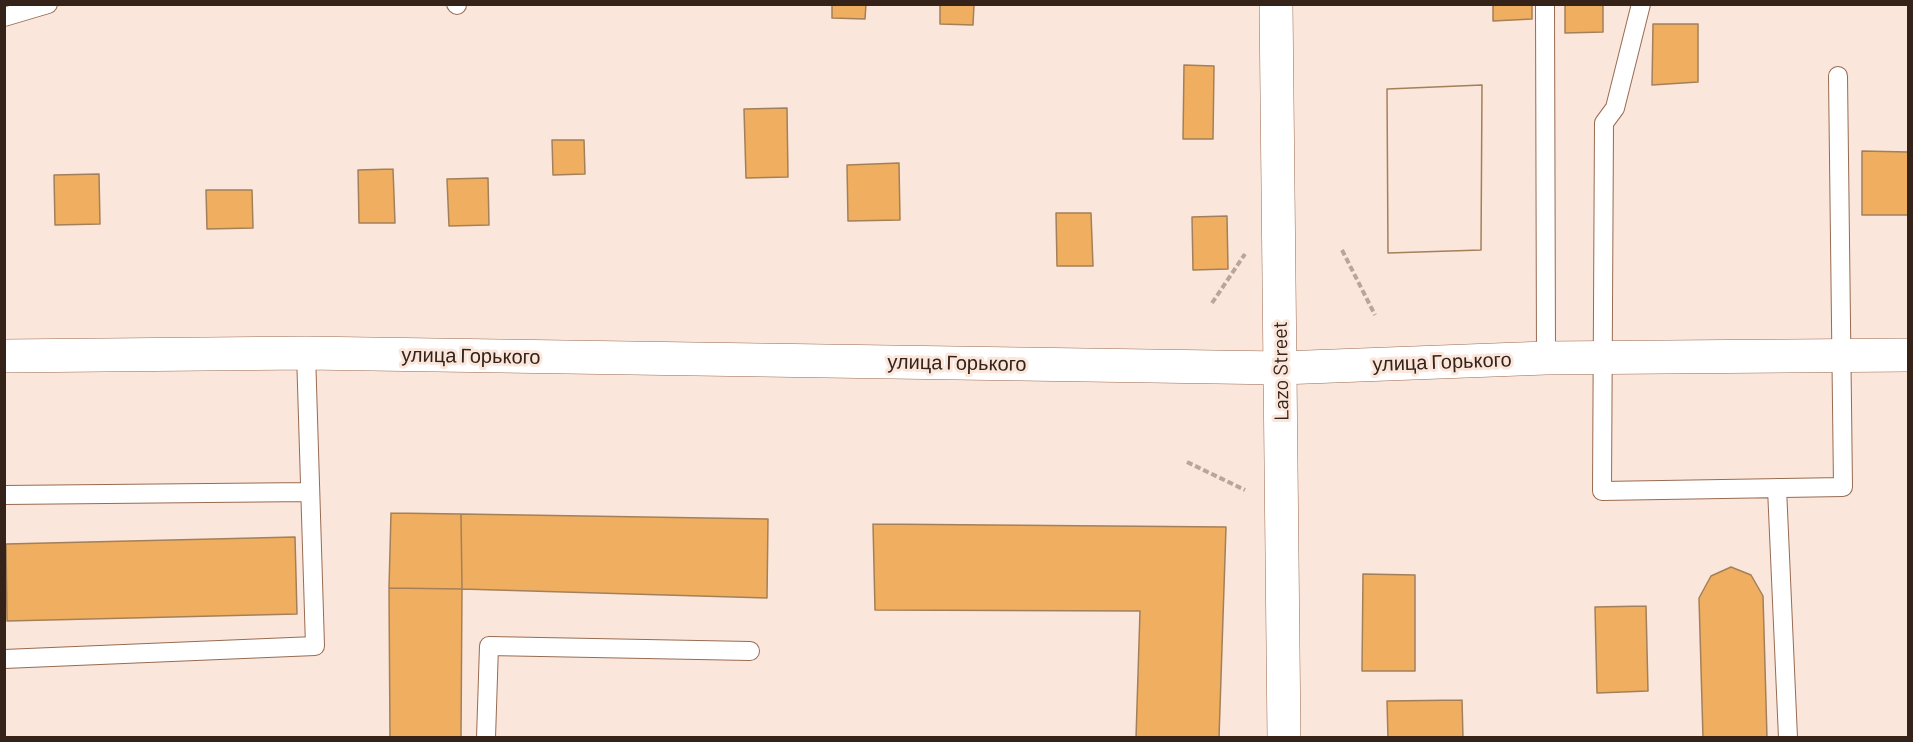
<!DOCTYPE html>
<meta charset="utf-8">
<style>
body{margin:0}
#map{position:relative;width:1913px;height:742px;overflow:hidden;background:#fbe6db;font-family:Barlow,sans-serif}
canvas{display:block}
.frame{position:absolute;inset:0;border:6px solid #352218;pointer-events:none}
</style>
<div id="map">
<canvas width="1913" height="742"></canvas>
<div class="frame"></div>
</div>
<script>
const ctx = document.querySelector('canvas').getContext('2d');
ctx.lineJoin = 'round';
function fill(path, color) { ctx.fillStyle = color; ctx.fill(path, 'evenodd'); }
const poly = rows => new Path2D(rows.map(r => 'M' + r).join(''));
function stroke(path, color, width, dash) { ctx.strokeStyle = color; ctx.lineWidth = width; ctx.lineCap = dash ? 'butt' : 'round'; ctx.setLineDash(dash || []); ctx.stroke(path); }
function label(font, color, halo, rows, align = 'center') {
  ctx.font = font + ' Barlow,sans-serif'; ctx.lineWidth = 6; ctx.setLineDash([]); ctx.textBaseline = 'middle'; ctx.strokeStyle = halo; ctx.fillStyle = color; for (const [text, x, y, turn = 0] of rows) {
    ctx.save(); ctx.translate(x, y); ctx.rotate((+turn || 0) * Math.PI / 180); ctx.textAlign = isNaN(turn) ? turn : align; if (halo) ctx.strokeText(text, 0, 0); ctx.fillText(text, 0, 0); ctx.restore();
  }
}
const building = poly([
 [832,4,866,4,865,19,832,18,832,4],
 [940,4,974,4,973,25,940,24,940,4],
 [1493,4,1532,4,1532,19,1493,21,1493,4],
 [1565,4,1603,4,1603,32,1565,33,1565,4],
 [1653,24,1698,24,1698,82,1652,85,1653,24],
 [1184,65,1214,66,1213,139,1183,139,1184,65],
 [1482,85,1481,250,1388,253,1387,89,1482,85],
 [1482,85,1481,250,1388,253,1387,89,1482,85],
 [787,108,788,177,746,178,744,109,787,108],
 [552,140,584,140,585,174,553,175,552,140],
 [1862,151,1908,152,1908,215,1862,215,1862,151],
 [899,163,900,220,848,221,847,165,899,163],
 [393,169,395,223,359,223,358,170,393,169],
 [99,174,100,224,55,225,54,175,99,174],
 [488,178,489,225,449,226,447,179,488,178],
 [206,190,252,190,253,228,207,229,206,190],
 [1056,213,1091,213,1093,266,1057,266,1056,213],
 [1227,216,1228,269,1193,270,1192,217,1227,216],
 [391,513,461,514,462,589,389,588,391,513],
 [461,514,768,519,767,598,462,589,461,514],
 [873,524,1226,527,1219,738,1136,738,1140,611,875,610,873,524],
 [295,537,297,614,7,621,6,544,295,537],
 [1731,567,1751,575,1763,596,1767,738,1703,738,1699,598,1711,576,1731,567],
 [1363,574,1415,575,1415,671,1362,671,1363,574],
 [389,588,462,589,461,738,390,738,389,588],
 [1646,606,1648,691,1597,693,1595,607,1646,606],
 [1462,700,1463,738,1388,738,1387,701,1462,700]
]);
fill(building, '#f0ae60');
stroke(building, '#a38059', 1.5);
const lane = poly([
 [456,4,457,5],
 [1545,4,1546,358],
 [1641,4,1615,108,1604,123,1602,491,1843,487,1838,76],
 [4,17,48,4],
 [1777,488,1788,738],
 [4,495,310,492],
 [4,659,315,646,306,353],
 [486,738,489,646,750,651]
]);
const secondary = poly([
 [1276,4,1284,738]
]);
const primary = poly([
 [4,356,306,353,1281,368,1546,358,1908,355]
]);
stroke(lane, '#986b52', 20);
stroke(secondary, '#986b52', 34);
stroke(primary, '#986b52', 34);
stroke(poly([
 [1342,250,1375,315],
 [1212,303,1245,254],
 [1187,462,1245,490]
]), '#baa59b', 4, [6, 3]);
stroke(lane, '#fff', 18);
stroke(secondary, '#fff', 33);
stroke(primary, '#fff', 33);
label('20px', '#352218', '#fbe6db', [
 ["улица Горького",471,356,1],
 ["улица Горького",1442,362,-2],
 ["улица Горького",957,363,1],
 ["Lazo Street",1281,371,-91]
]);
</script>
